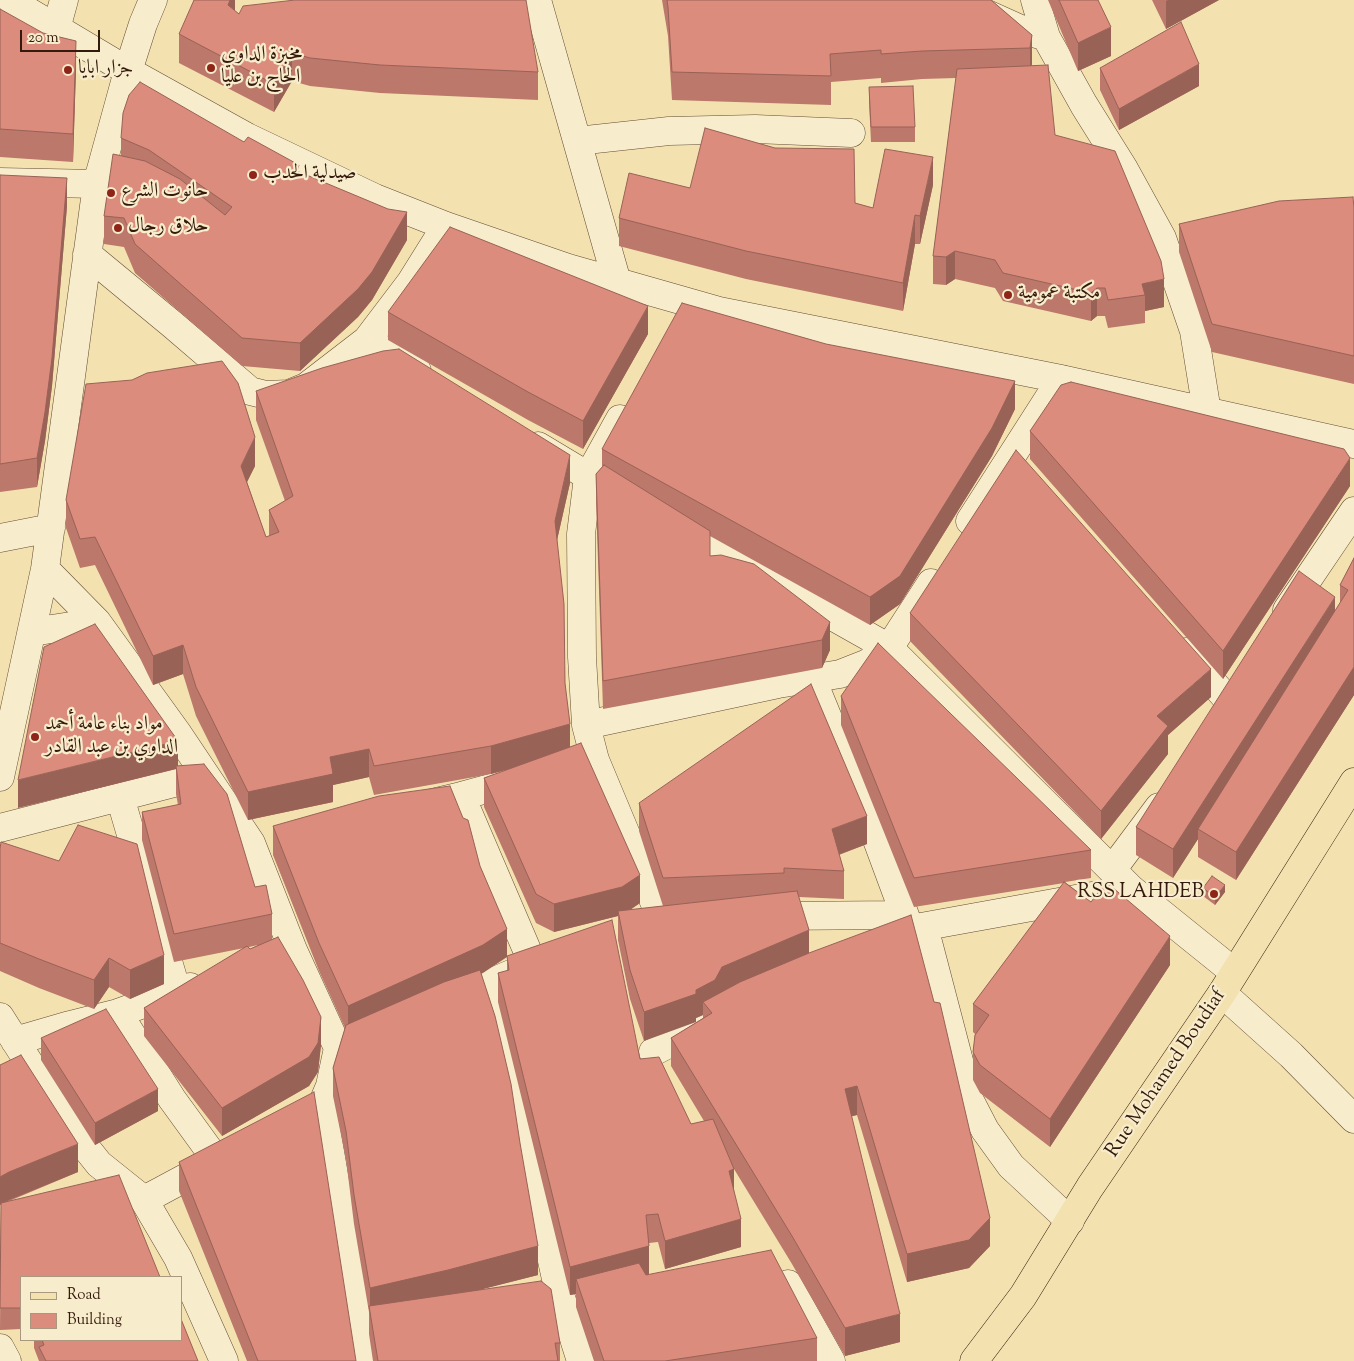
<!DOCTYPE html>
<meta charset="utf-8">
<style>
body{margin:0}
#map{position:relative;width:1354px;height:1361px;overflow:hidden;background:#f3e2b0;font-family:"Sorts Mill Goudy",serif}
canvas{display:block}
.legend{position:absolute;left:20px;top:1276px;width:162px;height:65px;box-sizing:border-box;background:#f7eccc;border:1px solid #a9987f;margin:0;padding:6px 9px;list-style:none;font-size:15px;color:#341a0c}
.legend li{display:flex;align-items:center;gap:10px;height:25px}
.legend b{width:25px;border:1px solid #a9987f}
.scale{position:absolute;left:20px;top:30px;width:80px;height:22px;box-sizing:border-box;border:2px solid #341a0c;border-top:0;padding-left:6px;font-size:15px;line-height:18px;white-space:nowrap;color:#341a0c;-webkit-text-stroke:4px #f7eccc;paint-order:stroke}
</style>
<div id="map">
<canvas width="1354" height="1361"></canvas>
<ul class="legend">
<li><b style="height:6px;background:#f3e2b0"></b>Road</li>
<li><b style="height:14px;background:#db8c7c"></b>Building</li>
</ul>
<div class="scale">20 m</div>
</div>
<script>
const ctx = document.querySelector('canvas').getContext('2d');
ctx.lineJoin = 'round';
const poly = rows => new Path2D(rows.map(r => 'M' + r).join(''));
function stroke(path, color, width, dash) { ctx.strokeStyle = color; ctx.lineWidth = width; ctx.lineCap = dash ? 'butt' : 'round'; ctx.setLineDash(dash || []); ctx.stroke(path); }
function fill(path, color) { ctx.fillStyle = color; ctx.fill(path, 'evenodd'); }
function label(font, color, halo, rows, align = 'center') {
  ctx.font = font + ' "Sorts Mill Goudy",Amiri,serif'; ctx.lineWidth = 4.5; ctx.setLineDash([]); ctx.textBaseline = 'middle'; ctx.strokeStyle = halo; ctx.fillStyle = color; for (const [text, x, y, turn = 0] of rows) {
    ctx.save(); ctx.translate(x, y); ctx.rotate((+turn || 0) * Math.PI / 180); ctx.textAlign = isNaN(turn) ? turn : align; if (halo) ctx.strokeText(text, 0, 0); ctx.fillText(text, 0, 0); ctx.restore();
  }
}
const minor = poly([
 [9,0,128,71,247,137,375,198,446,226,568,268,719,311,1061,379,1354,444],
 [537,0,617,282],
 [956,0,1018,28,1046,37,1084,105,1124,169,1162,238,1194,331,1207,412],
 [1035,0,1046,37],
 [56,29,64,0],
 [577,141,669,131,755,129,851,133],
 [0,182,97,184],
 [87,254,173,325,250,391,266,395,289,394,306,387,367,340,411,282,446,226],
 [367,340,417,371],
 [620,419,588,477,581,534,582,657,586,725,595,760,663,923],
 [538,446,628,500],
 [970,521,1061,379],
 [678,529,889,648,1131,889,1234,972],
 [0,538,51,528],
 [45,569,97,622,178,734,251,843,293,950,338,1048,330,1086,322,1105,284,1125],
 [1287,610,1354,511],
 [32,632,97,622],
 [1186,652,1228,700],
 [812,679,870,821,910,929],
 [586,725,778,684,840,674,868,663,889,648,931,583],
 [0,777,45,569,97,184,128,71,143,24,153,0],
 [461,796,533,964],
 [120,797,177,992],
 [419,806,461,796,520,780],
 [0,828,205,775],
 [1112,870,1159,807],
 [768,916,904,915],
 [924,927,969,1099,985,1130,1011,1166,1070,1221],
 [884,940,910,929,1131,889],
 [491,983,558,1288,581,1361],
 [1222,993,1291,1055,1354,1119],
 [450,1000,532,965],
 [118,1013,172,1099,217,1161],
 [0,1017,71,1129,99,1164,144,1200,178,1258,224,1361],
 [15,1041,70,1025,118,1013,190,987],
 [653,1052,705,1025],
 [322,1105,366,1361],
 [144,1200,211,1164],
 [788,1284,831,1361],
 [0,1348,7,1361]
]);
const major = poly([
 [974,1361,1023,1296,1090,1187,1222,993,1354,782]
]);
stroke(minor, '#644c35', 29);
stroke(major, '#341a0c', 29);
stroke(minor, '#f7eccc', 28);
stroke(major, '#f3e2b0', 28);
fill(poly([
 [235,0,235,11,239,14,538,72,538,100,380,93,310,86,292,81,274,112,179,63,179,34],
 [662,0,991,0,1032,35,1032,66,1055,135,1164,307,1145,311,1145,323,1108,328,1105,316,1097,316,1091,321,1003,301,995,288,955,279,946,285,933,284,933,256,956,78,922,79,881,83,881,78,831,82,831,105,672,100,668,36],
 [1048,0,1098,0,1111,56,1078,71],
 [1152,0,1219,0,1166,29],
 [0,9,76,69,73,162,0,157],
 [1100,68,1199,86,1119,130,1100,90],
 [869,87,915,127,915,142,871,142,869,102],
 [121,138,244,142,299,172,407,240,372,300,358,317,300,371,242,366,135,273,124,247,104,244,104,216,121,156],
 [0,175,67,206,52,386,45,441,37,487,0,492],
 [933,185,920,244,915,244,903,311,746,279,619,246,619,218,690,188,855,203,873,208],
 [1354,208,1354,384,1212,352,1179,252,1179,224],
 [388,312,648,334,583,449,528,420,388,340],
 [256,391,570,483,557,540,565,683,570,747,640,903,630,910,663,906,639,831,639,803,867,844,839,855,844,871,844,899,799,897,809,953,990,1246,969,1268,907,1282,857,1115,851,1116,900,1342,845,1356,792,1264,734,1169,734,1190,741,1247,665,1269,658,1242,649,1243,649,1275,817,1338,817,1361,594,1361,576,1307,576,1294,570,1295,498,1002,498,973,507,971,507,956,640,1059,691,1124,704,1121,671,1066,671,1038,703,1018,703,1015,644,1041,630,999,618,940,618,916,554,932,536,923,484,807,484,778,510,769,491,774,374,795,369,777,333,785,333,802,248,820,196,716,183,674,153,685,95,565,80,568,66,528,66,500,255,466,247,482,266,537,269,536,269,510,285,501,256,420],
 [1015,409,992,456,900,604,870,625,710,536,710,556,830,622,830,650,822,668,603,709,596,502,596,474,602,467,602,449],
 [1030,431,1350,486,1223,679,1030,459],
 [1354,558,1354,695,1236,880,1198,857,1198,839,1173,878,1136,855,1136,827,1335,612,1340,603,1340,585],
 [910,613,1211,697,1168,735,1168,754,1101,839,910,641],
 [841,696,1091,850,1091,878,1065,882,1170,965,1050,1147,980,1093,973,1080,973,1052,975,1034,973,1032,973,1004,1064,883,914,907,841,725],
 [178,766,272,914,272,939,321,1045,318,1072,309,1086,222,1136,144,1036,144,1008,244,948,174,962,142,840,142,812,178,805,176,794,176,769,18,808],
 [258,945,250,949,249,947],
 [273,826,481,974,538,1275,482,1289,560,1343,560,1361,373,1361,369,1334,369,1312,354,1224,346,1159,333,1096,333,1068,345,1028,319,971,273,855],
 [0,849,164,984,130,999,109,987,94,1009,39,988,0,971],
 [1203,888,1225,892,1215,905,1203,896],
 [41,1038,158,1111,95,1145,41,1060],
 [0,1065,78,1172,7,1202,160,1277,21,1277,21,1329,0,1330,1,1204,0,1205],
 [179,1162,356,1361,247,1361,179,1191],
 [34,1340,181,1340,198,1361,39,1361,34,1348]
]), '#bc786b');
fill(poly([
 [230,0,235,0,235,18,228,5],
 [1168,0,1219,0,1166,29,1166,1],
 [1111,27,1111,56,1078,71,1078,43],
 [1032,35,1032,63,1030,77,1030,48],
 [76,41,76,69,73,162,73,134],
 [292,53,292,81,274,112,274,84],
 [1199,64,1199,86,1119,130,1119,109],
 [933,157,933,185,920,244,920,216],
 [67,178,67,206,52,386,45,441,37,487,37,458],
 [407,212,407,240,372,300,358,317,300,371,300,343],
 [915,215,915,244,903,311,903,283],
 [955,251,955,279,946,285,946,257],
 [1164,279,1164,307,1145,311,1145,295,1142,284],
 [1097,288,1097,316,1091,321,1091,293],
 [648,306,648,334,583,449,583,421],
 [1015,381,1015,409,992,456,900,604,870,625,870,597],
 [255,437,255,466,241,494,241,466],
 [570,455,570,483,555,549,555,521],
 [1350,458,1350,486,1223,679,1223,651],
 [1335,597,1335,626,1198,829,1198,839,1173,878,1173,849],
 [830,622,830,650,822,668,822,640],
 [183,645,183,674,153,685,153,656],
 [1354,667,1354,695,1236,880,1236,852],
 [1211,669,1211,697,1168,735,1168,754,1101,839,1101,811,1157,716],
 [570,724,570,752,491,774,491,746],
 [178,741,178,769,176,766,176,769,18,808,18,780],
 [369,749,369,777,333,785,333,802,248,820,248,792,330,757],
 [867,816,867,844,832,857,832,829],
 [640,875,640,903,622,915,618,911,618,916,554,932,554,904],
 [1225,885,1225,892,1215,905,1215,897],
 [507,929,507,957,483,973,348,1034,348,1006],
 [809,930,809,958,703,1002,703,1015,696,1018,696,1022,644,1041,644,1012,722,967],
 [1170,936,1170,965,1050,1147,1050,1119],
 [164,955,164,984,130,999,130,970],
 [109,958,109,987,94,1009,94,980],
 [321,1017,321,1045,318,1072,309,1086,222,1136,222,1108],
 [857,1086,857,1115,845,1118,845,1089],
 [158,1089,158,1111,95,1145,95,1123],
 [78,1144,78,1172,9,1200,0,1205,0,1177,9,1172],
 [734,1169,734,1198,729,1171],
 [990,1218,990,1246,969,1268,907,1282,907,1254],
 [741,1219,741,1247,665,1269,665,1241],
 [538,1246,538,1275,448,1298,370,1310,370,1288],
 [649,1246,649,1275,581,1292,576,1279,576,1294,570,1295,570,1267],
 [900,1314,900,1342,845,1356,845,1328]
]), '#996257');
const building = poly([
 [194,0,230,0,228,5,239,14,243,6,295,0,526,0,538,72,380,65,310,58,292,53,274,84,179,34,194,0],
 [667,0,991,0,1032,35,1030,48,922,51,881,54,881,50,830,54,831,76,672,72,668,7,667,0],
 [1059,0,1098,0,1111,27,1078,43,1059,0],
 [0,9,43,33,76,41,73,134,0,129,0,9],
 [1181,22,1199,64,1119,109,1100,68,1181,22],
 [1048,65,1055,135,1115,151,1161,261,1164,279,1142,284,1145,295,1108,300,1105,288,1097,288,1091,293,1003,273,995,260,955,251,946,257,933,256,957,69,1048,65],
 [140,82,244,142,248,137,299,165,297,171,388,209,407,212,372,272,358,289,300,343,242,338,135,244,124,218,104,216,113,154,145,161,180,179,225,215,232,207,149,150,121,138,123,113,129,95,140,82],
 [913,86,915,127,871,127,869,87,913,86],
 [705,128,775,148,854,149,855,203,873,208,885,149,933,157,920,216,915,215,903,283,746,251,619,218,629,173,690,188,705,128],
 [0,175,67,178,52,358,45,412,37,458,0,464,0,175],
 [1353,197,1354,208,1354,356,1212,324,1179,224,1279,201,1353,197],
 [450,227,648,306,583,421,528,392,388,312,450,227],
 [682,303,826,344,1015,381,992,428,900,576,870,597,602,449,682,303],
 [399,349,570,455,555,521,564,604,565,683,570,724,491,746,374,766,369,749,330,757,333,774,248,792,196,687,183,645,153,656,95,537,80,539,66,500,86,384,132,380,147,373,222,361,238,383,255,437,241,466,266,537,279,532,269,510,293,496,256,391,322,368,383,351,399,349],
 [1071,382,1344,449,1350,458,1223,651,1030,431,1061,385,1071,382],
 [1016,450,1211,669,1157,716,1168,726,1101,811,910,613,1016,450],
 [604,465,710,531,710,556,721,555,754,564,830,622,822,640,603,681,596,474,604,465],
 [1354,558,1354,667,1236,852,1198,829,1348,590,1340,585,1354,558],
 [1299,571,1335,597,1173,849,1136,827,1299,571],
 [95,624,178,741,18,780,44,647,95,624],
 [878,643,1091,850,914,878,841,696,878,643],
 [811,684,867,816,832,829,844,871,784,868,784,873,663,878,639,803,811,684],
 [581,743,640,875,622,887,554,904,536,894,484,778,581,743],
 [204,764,227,794,255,887,266,885,272,914,174,934,142,812,181,804,176,766,204,764],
 [450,786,463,818,468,820,480,866,507,929,483,945,348,1006,319,943,273,826,379,796,450,786],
 [78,825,137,844,164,955,130,970,109,958,94,980,39,959,0,943,0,849,1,842,59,861,78,825],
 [1212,876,1225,885,1215,897,1203,888,1212,876],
 [1064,882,1091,902,1106,882,1170,936,1050,1119,980,1065,973,1052,975,1035,989,1015,973,1004,1064,882],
 [797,891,809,930,722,967,715,980,696,990,696,994,644,1012,630,970,618,911,797,891],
 [911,915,934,1002,940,1003,990,1218,969,1240,907,1254,857,1086,845,1089,900,1314,845,1328,792,1236,671,1038,712,1013,703,1002,740,982,809,953,911,915],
 [612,920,640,1059,659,1057,691,1124,713,1119,734,1169,729,1171,741,1219,665,1241,658,1214,646,1215,649,1246,570,1267,498,973,509,970,507,956,612,920],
 [278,937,303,980,321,1017,318,1043,309,1057,222,1108,144,1008,247,946,250,949,278,937],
 [480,970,495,1016,511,1084,520,1143,538,1246,448,1270,370,1288,354,1195,346,1131,333,1068,346,1025,444,982,480,970],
 [106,1009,158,1089,95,1123,41,1038,106,1009],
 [21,1055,78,1144,9,1172,0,1177,0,1065,21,1055],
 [314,1092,356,1361,258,1361,179,1162,314,1092],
 [119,1175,160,1277,21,1277,21,1308,0,1308,1,1203,119,1175],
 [771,1250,817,1338,665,1361,604,1361,576,1279,639,1263,646,1275,771,1250],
 [541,1281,551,1289,560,1343,555,1343,558,1361,378,1361,369,1306,541,1281],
 [181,1319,198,1361,46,1361,39,1347,44,1345,42,1340,181,1340,181,1319]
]);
fill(building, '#db8c7c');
stroke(building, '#996257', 1);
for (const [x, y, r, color] of [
 [211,68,5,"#8f2418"],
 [68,70,5,"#8f2418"],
 [253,175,5,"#8f2418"],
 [111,193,5,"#8f2418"],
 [118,228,5,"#8f2418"],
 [1008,295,5,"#8f2418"],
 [35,737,5,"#8f2418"],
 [1214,894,5,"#8f2418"]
]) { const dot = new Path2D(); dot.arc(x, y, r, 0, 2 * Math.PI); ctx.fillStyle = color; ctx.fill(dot); stroke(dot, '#f7eccc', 2); }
label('20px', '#341a0c', '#f7eccc', [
 ["مخبزة الداوي",221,56],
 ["الحاج بن عليا",221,79],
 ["جزار ابايا",78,70],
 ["صيدلية الحدب",263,175],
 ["حانوت الشرع",121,193],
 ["حلاق رجال",128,228],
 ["مكتبة عمومية",1018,295],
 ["مواد بناء عامة أحمد",45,726],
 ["الداوي بن عبد القادر",45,749],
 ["RSS LAHDEB",1204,894,"right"]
], 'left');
label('20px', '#341a0c', '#f7eccc', [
 ["Rue Mohamed Boudiaf",1167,1074,-56]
]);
</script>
